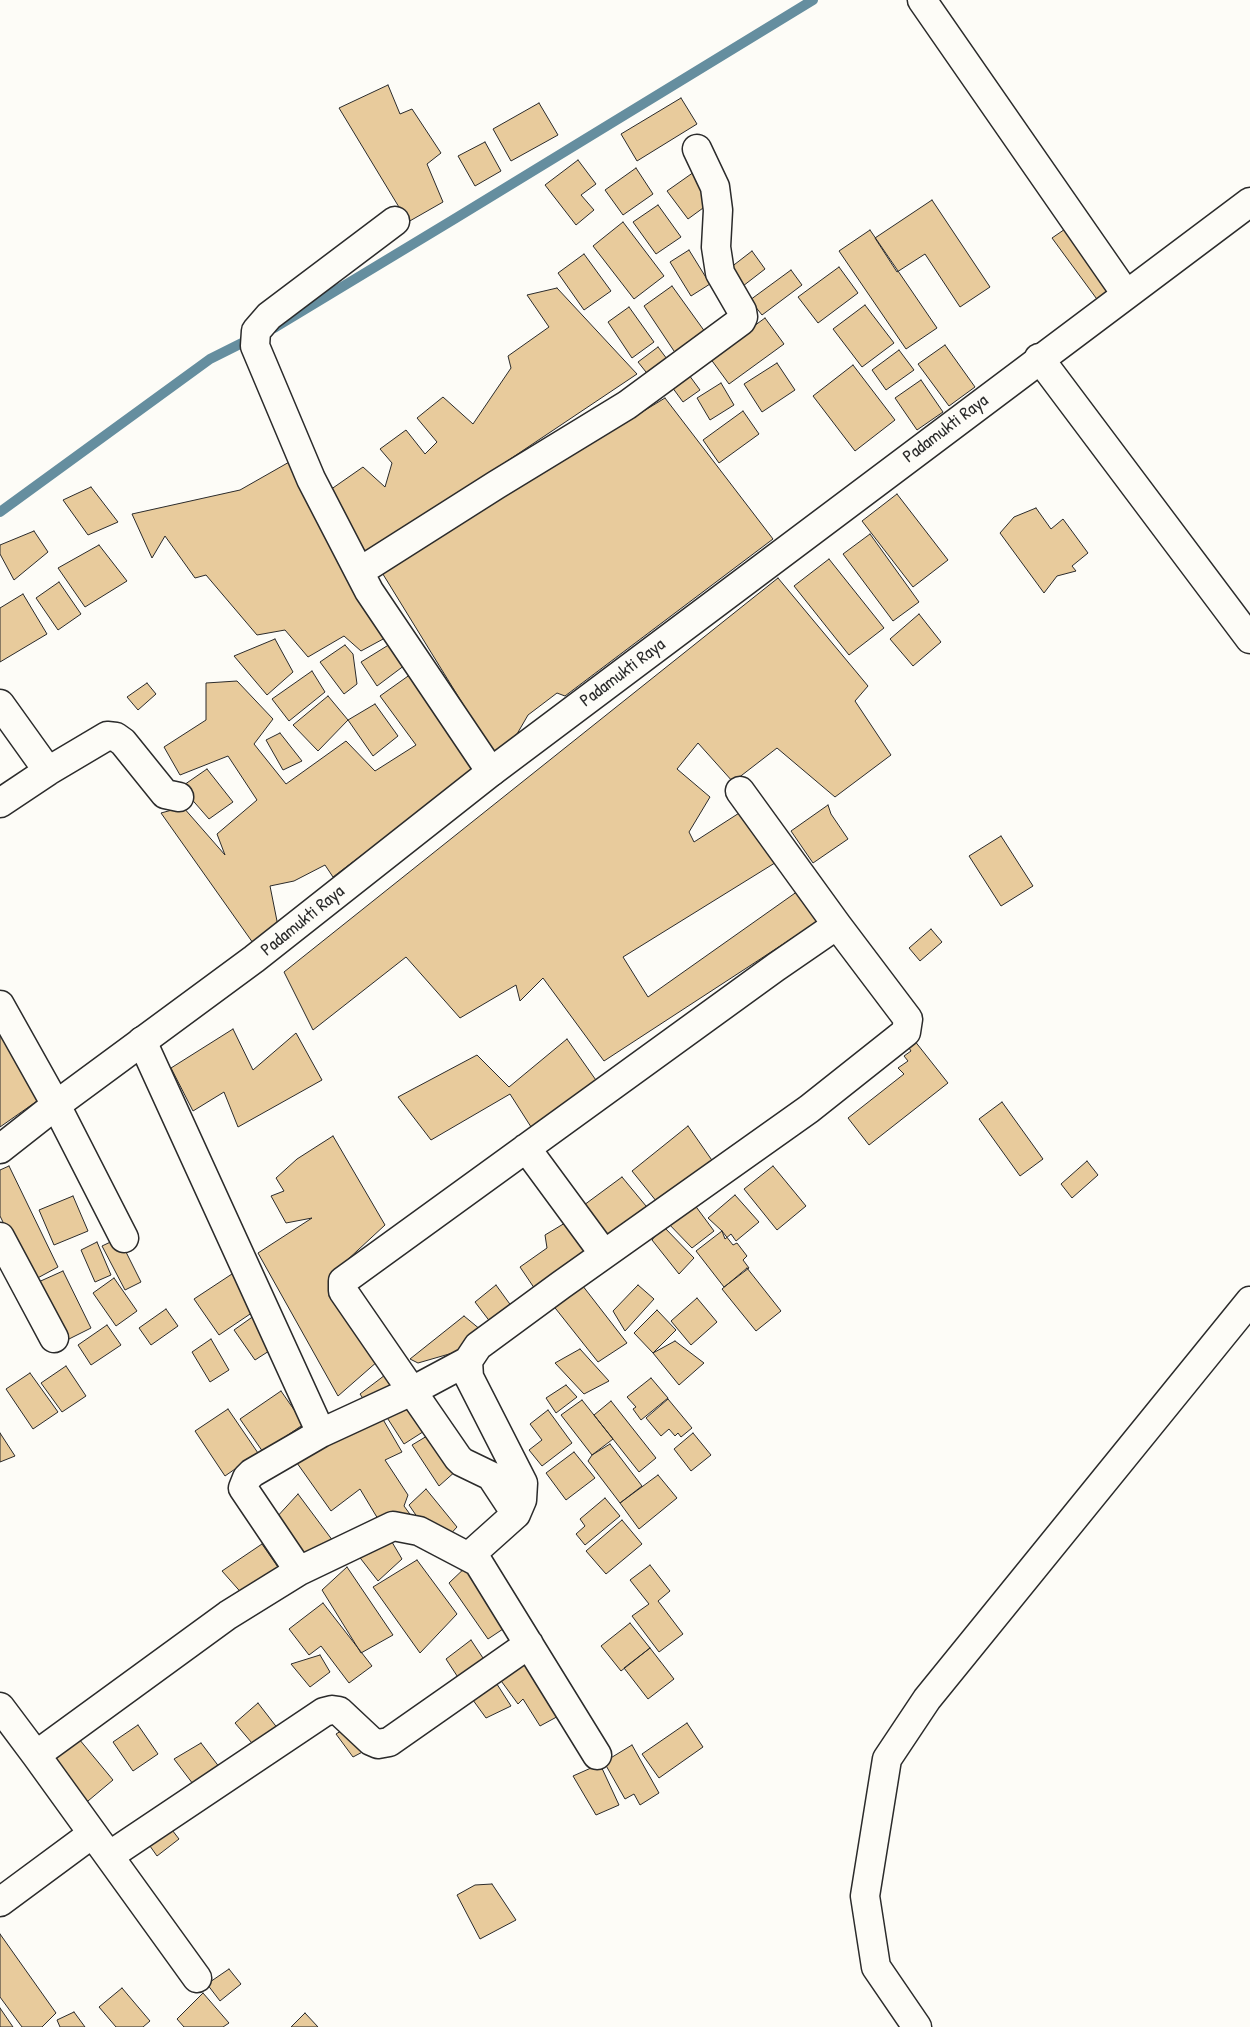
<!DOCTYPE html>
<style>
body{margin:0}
canvas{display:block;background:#fdfcf7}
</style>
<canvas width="1250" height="2027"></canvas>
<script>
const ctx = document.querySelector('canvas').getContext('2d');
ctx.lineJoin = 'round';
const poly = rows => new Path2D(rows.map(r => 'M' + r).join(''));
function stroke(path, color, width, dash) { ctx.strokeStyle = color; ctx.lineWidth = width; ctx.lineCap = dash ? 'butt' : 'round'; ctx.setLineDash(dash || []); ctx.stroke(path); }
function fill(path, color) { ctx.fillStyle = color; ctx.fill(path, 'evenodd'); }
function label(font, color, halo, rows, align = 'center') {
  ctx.font = font + ' "Patrick Hand",sans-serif'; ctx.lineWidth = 4.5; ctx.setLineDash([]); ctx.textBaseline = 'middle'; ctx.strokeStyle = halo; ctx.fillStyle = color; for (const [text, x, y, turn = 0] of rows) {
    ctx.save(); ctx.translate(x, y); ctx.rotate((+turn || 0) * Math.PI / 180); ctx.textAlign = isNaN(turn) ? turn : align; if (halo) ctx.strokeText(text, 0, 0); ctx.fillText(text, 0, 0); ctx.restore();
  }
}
stroke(poly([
 [274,328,456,218,813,0],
 [0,512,210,359,252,338]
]), '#658e9f', 10);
const building = poly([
 [388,85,400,114,412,109,441,153,427,164,443,202,408,222,339,108,388,85],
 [681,98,697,124,637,161,621,134,681,98],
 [539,103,558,135,511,161,493,129,539,103],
 [485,142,501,171,475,186,458,156,485,142],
 [578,160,596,184,581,195,594,210,576,225,545,185,578,160],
 [636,168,653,194,623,215,605,190,636,168],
 [694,172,714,200,688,219,667,191,694,172],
 [932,200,990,287,960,307,925,254,897,272,875,238,932,200],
 [658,205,681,237,656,254,633,222,658,205],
 [623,222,664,276,634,299,593,246,623,222],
 [1071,225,1118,288,1099,302,1052,238,1071,225],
 [870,230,937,328,906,349,839,251,870,230],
 [689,250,710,284,691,296,670,262,689,250],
 [752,251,765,269,743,286,730,268,752,251],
 [584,254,611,291,584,310,558,273,584,254],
 [839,267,858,293,818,323,798,297,839,267],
 [791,270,802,285,762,315,750,300,791,270],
 [672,286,708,336,678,357,644,306,672,286],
 [557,288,637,374,367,555,330,490,363,467,385,487,392,463,380,449,406,430,425,454,437,442,417,418,443,397,473,424,511,368,508,356,549,327,527,295,557,288],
 [865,305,894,343,862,367,833,329,865,305],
 [629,307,654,342,632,358,608,322,629,307],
 [765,318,784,344,729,384,710,358,765,318],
 [945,345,975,387,949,406,918,364,945,345],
 [658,347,670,363,650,377,638,362,658,347],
 [899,350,914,370,886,390,872,370,899,350],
 [777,363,795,390,762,412,744,384,777,363],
 [853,365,895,420,855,451,813,396,853,365],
 [689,375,700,390,683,402,672,387,689,375],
 [921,380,943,412,917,430,895,398,921,380],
 [721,383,734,405,710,420,697,398,721,383],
 [665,398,773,539,565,696,557,693,528,715,517,734,493,753,381,571,665,398],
 [743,411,759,434,719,463,703,440,743,411],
 [291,461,385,638,361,651,344,636,308,657,285,630,257,635,206,575,195,578,165,536,152,558,132,514,240,490,291,461],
 [91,487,118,522,88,535,63,500,91,487],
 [897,494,948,560,913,587,862,521,897,494],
 [1036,508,1051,529,1063,519,1088,553,1072,566,1076,571,1057,576,1044,593,1000,533,1014,517,1036,508],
 [34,531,48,552,14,580,0,554,0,545,34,531],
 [870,534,919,602,893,621,843,554,870,534],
 [99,545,127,581,85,607,58,568,99,545],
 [829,559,884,628,849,655,794,586,829,559],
 [778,578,868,686,855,701,891,755,835,797,777,748,733,782,698,743,677,769,710,797,689,832,694,842,747,808,778,861,623,957,648,997,798,891,817,922,604,1061,543,978,520,1001,516,985,460,1018,406,957,313,1030,284,972,778,578],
 [59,582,81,614,58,630,36,598,59,582],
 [23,594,47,634,0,662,0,608,23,594],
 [919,614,941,642,913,666,890,639,919,614],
 [275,639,293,672,267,695,234,656,275,639],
 [395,641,409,662,377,686,361,662,395,641],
 [345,645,353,654,357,684,344,694,320,662,345,645],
 [312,671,325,692,289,721,272,699,312,671],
 [411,674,473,771,333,877,325,865,294,881,270,886,278,926,253,943,161,813,183,807,225,855,217,834,257,800,228,756,180,775,164,747,206,720,206,683,237,681,273,719,254,744,286,784,346,741,375,771,416,745,380,696,411,674],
 [147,683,156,694,138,710,127,697,147,683],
 [328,696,348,720,318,751,293,725,328,696],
 [375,704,398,736,373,756,348,720,375,704],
 [280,733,302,761,283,770,266,740,280,733],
 [207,769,233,802,209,819,181,787,207,769],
 [828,805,831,814,848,839,813,863,791,831,828,805],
 [1001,836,1033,886,1001,906,969,856,1001,836],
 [931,929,942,942,920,961,909,948,931,929],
 [0,1024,40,1099,0,1127,0,1024],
 [233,1029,253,1070,296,1033,322,1080,238,1127,224,1092,193,1111,171,1068,233,1029],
 [567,1039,598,1083,533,1130,510,1094,431,1140,398,1097,477,1055,509,1087,567,1039],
 [914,1040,948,1083,869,1145,848,1118,904,1074,898,1068,908,1061,904,1056,911,1051,907,1045,914,1040],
 [1002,1102,1043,1159,1020,1176,979,1119,1002,1102],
 [688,1126,716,1166,661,1207,632,1171,688,1126],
 [333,1136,385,1225,331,1275,378,1361,338,1396,258,1253,312,1218,286,1223,271,1196,284,1191,276,1178,297,1159,333,1136],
 [1087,1161,1098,1175,1072,1198,1061,1184,1087,1161],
 [9,1166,58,1267,32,1281,0,1216,0,1170,9,1166],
 [773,1166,806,1206,777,1230,744,1189,773,1166],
 [622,1177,651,1212,607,1247,580,1208,622,1177],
 [735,1195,759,1222,736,1241,731,1234,725,1239,722,1231,708,1218,735,1195],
 [73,1196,88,1231,54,1245,39,1210,73,1196],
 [694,1204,714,1231,692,1248,666,1221,694,1204],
 [570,1220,596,1254,539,1295,520,1267,547,1248,545,1235,570,1220],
 [663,1226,694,1258,679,1274,652,1240,663,1226],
 [722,1231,733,1245,737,1243,747,1256,743,1260,749,1268,724,1287,696,1251,722,1231],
 [119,1238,141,1282,125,1290,102,1246,119,1238],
 [97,1242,111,1275,95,1282,81,1250,97,1242],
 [747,1268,781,1311,756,1331,722,1289,747,1268],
 [63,1271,91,1328,63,1342,34,1284,63,1271],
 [235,1272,259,1308,219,1335,194,1299,235,1272],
 [114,1278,137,1311,116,1326,93,1293,114,1278],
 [579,1281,627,1343,598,1362,548,1299,579,1281],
 [496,1285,512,1307,491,1323,475,1302,496,1285],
 [638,1285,654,1299,625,1331,613,1311,638,1285],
 [697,1298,717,1322,691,1345,671,1321,697,1298],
 [166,1309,178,1326,151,1345,139,1328,166,1309],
 [657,1310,676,1330,653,1353,634,1333,657,1310],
 [258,1313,280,1344,255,1360,234,1330,258,1313],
 [464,1316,481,1330,463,1350,418,1363,410,1359,464,1316],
 [107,1325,121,1345,91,1365,78,1345,107,1325],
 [211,1339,229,1370,210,1382,192,1352,211,1339],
 [675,1341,704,1363,679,1385,653,1353,675,1341],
 [580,1349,609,1381,584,1394,555,1363,580,1349],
 [66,1366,86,1396,62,1412,41,1383,66,1366],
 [389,1372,399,1387,366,1403,360,1394,389,1372],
 [30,1373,58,1412,33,1429,6,1389,30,1373],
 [651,1378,668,1398,641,1420,633,1409,636,1407,627,1397,651,1378],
 [566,1385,577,1397,556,1413,546,1398,566,1385],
 [281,1391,304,1424,263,1452,240,1419,281,1391],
 [668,1399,692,1428,681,1437,678,1433,675,1436,669,1429,661,1436,646,1418,668,1399],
 [582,1400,613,1439,592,1455,561,1415,582,1400],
 [410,1401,429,1428,404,1444,386,1416,410,1401],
 [611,1401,656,1458,639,1472,594,1415,611,1401],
 [228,1409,258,1453,225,1476,195,1431,228,1409],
 [548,1410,572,1443,542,1466,529,1450,542,1440,530,1424,548,1410],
 [381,1416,402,1452,385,1460,408,1495,404,1506,412,1517,381,1524,360,1489,331,1511,297,1463,324,1448,321,1442,381,1416],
 [0,1433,15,1456,0,1462,0,1433],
 [432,1433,457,1470,439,1486,412,1445,432,1433],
 [693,1433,711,1455,691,1471,674,1449,693,1433],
 [610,1444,642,1486,620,1503,588,1461,592,1455,610,1444],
 [574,1452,595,1478,566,1500,546,1473,574,1452],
 [658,1475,677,1498,639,1529,620,1503,658,1475],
 [426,1489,457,1527,446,1539,422,1524,409,1505,426,1489],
 [298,1494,333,1541,305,1561,275,1519,298,1494],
 [605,1498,620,1516,585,1545,576,1534,585,1526,580,1519,605,1498],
 [622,1520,642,1544,606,1574,586,1551,622,1520],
 [389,1537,402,1559,378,1581,354,1550,389,1537],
 [262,1544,282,1573,245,1597,222,1571,262,1544],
 [417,1560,457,1614,420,1653,373,1587,417,1560],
 [469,1564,509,1625,488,1639,449,1583,469,1564],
 [650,1565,670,1591,658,1601,683,1634,659,1652,632,1616,649,1604,630,1580,650,1565],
 [347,1567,393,1635,361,1653,322,1590,347,1567],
 [323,1603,372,1666,349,1683,321,1646,309,1655,289,1629,323,1603],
 [630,1623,650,1648,621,1671,601,1646,630,1623],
 [471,1640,487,1664,463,1685,446,1659,471,1640],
 [650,1648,674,1679,648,1699,624,1668,650,1648],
 [320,1655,330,1672,310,1687,291,1664,320,1655],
 [527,1657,564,1713,540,1726,523,1699,518,1704,499,1678,527,1657],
 [493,1678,511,1706,486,1718,470,1696,493,1678],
 [258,1703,282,1734,257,1749,235,1723,258,1703],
 [687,1723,703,1747,659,1778,642,1754,687,1723],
 [138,1725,158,1754,133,1771,113,1742,138,1725],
 [346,1728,370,1748,353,1757,336,1734,346,1728],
 [79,1739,113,1780,82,1806,48,1762,79,1739],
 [201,1743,220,1768,193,1784,174,1759,201,1743],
 [632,1745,659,1793,640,1805,634,1794,625,1799,604,1762,632,1745],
 [600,1764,619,1805,596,1815,573,1776,600,1764],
 [169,1826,179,1839,157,1856,145,1839,169,1826],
 [492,1884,516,1920,480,1939,457,1895,475,1885,492,1884],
 [0,1934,56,2013,42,2027,22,2027,0,1997,0,1934],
 [229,1969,241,1984,220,2001,207,1984,229,1969],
 [122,1988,150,2021,143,2027,116,2027,99,2007,122,1988],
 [203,1993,229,2023,223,2027,184,2027,177,2019,203,1993],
 [0,2008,13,2027,0,2027,0,2008],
 [74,2012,85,2027,60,2027,57,2020,74,2012],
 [305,2013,318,2027,291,2027,305,2013]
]);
fill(building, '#e8cb9c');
stroke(building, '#2b2b2b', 1);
const street = poly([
 [922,0,1126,294],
 [395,221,269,316,256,331,255,346,311,479,369,591,491,772],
 [1039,358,1250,639],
 [359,572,496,485,627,405,741,321,743,317,742,311,720,273,716,247,718,210,715,187,697,149],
 [0,704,48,771],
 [0,803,48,771,107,736,116,737,123,742,165,794,179,797],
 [0,1005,56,1105,124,1238],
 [142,1041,321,1433],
 [526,1148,604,1254],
 [0,1237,54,1338],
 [516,1514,491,1476,462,1462,458,1458,343,1291,343,1281,776,967,837,925],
 [468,1557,516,1514,522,1500,523,1483,469,1377,468,1361,478,1346,561,1285,809,1109,906,1032,908,1019,837,925,740,791],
 [299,1571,393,1526,419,1531,478,1562,597,1755],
 [0,1707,36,1755,228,1615,299,1571,243,1488,247,1478,252,1473,321,1433,412,1391,468,1361],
 [36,1755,197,1978],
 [109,1856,324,1712,332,1710,339,1711,371,1741,378,1744,389,1742,529,1644],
 [0,1902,92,1834],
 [917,2027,876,1967,865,1896,887,1759,927,1699,1250,1301]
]);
const secondary = poly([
 [0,1149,56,1105,254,959,491,772,1250,202]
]);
stroke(street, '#2b2b2b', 31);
stroke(secondary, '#2b2b2b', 31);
stroke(street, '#fdfcf7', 28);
stroke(secondary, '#fdfcf7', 28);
label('18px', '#2b2b2b', '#fdfcf7', [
 ["Padamukti Raya",946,429,-37],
 ["Padamukti Raya",623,673,-37],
 ["Padamukti Raya",303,921,-39]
]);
</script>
